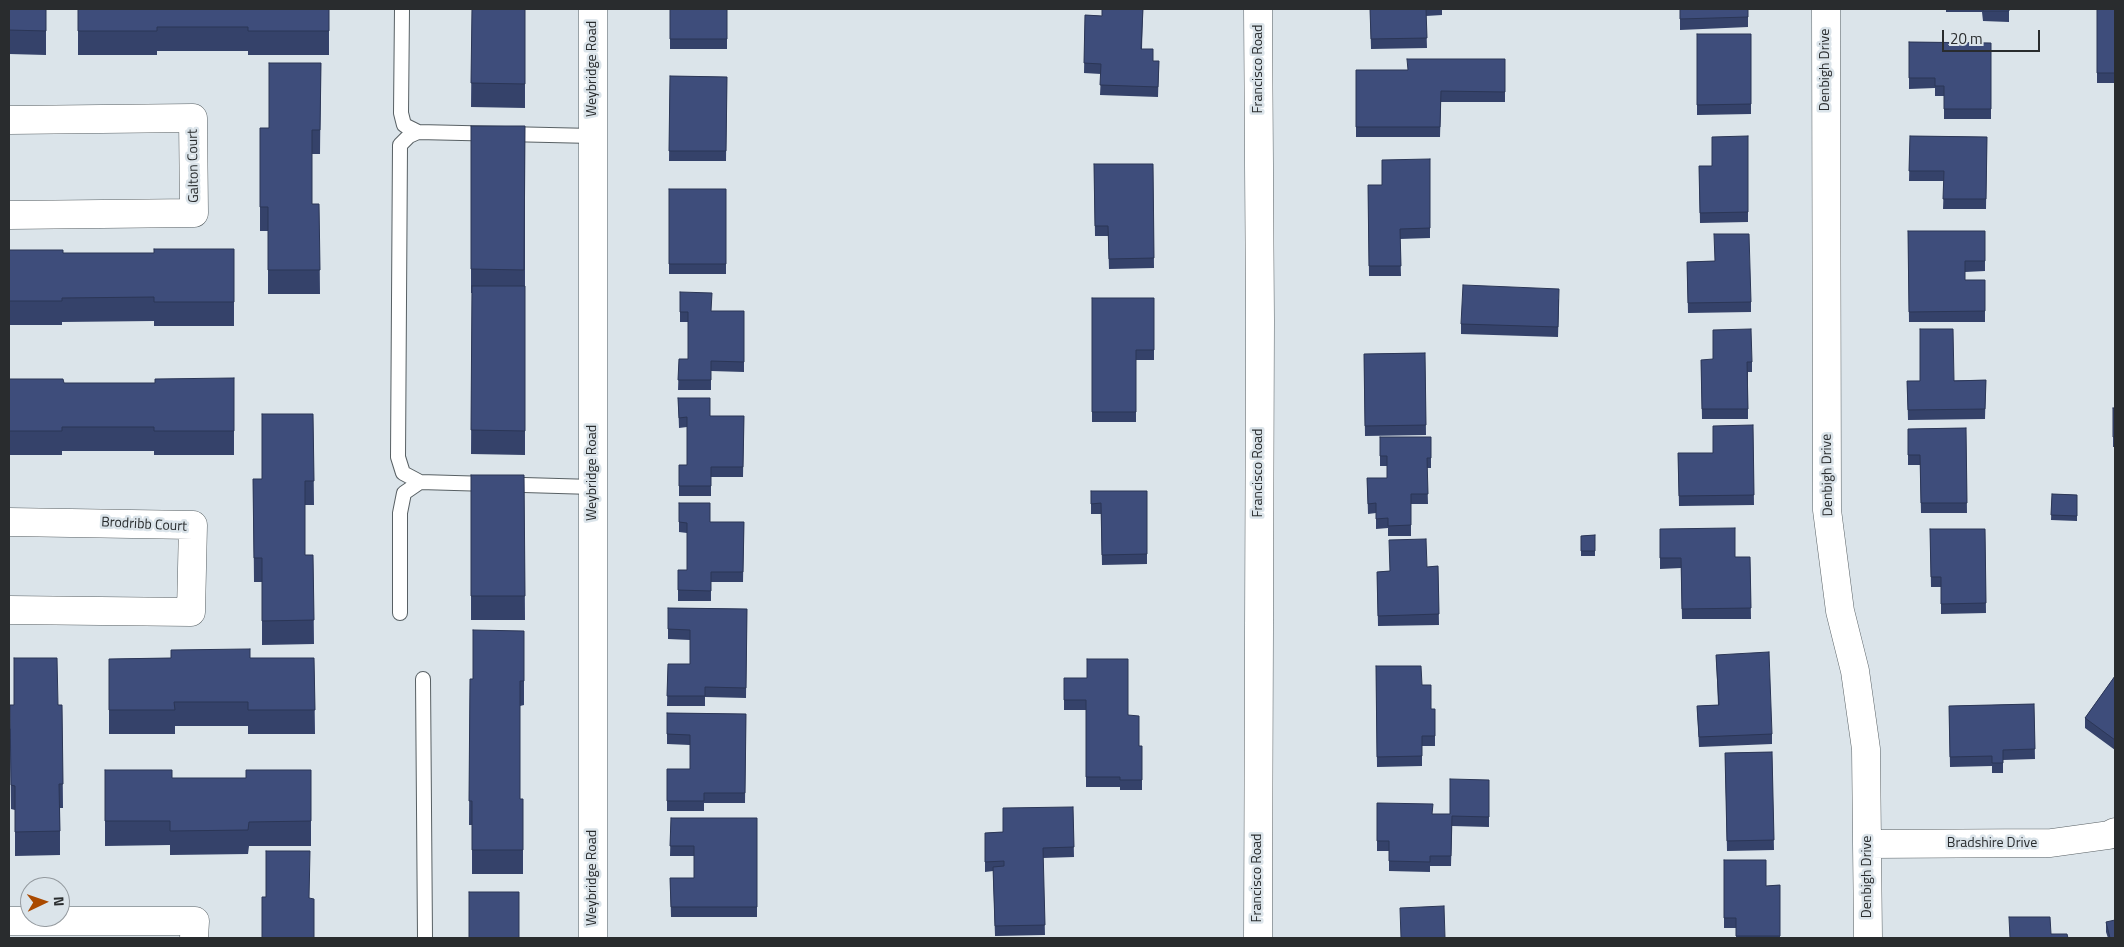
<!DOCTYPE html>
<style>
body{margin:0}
#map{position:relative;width:2124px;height:947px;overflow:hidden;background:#dbe4ea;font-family:"Titillium Web",sans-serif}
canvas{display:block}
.frame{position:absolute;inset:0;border:10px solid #292c2e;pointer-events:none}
.north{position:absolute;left:20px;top:877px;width:50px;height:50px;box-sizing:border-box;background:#dbe4ea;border:1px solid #949a9f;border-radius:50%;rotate:87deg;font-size:14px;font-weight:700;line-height:20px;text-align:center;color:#292c2e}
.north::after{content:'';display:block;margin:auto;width:18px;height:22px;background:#aa4a00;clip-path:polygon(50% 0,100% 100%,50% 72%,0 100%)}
.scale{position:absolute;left:1942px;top:30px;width:98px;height:22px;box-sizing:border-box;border:2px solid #292c2e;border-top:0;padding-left:6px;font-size:15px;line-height:18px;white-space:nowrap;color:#292c2e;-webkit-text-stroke:4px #dbe4ea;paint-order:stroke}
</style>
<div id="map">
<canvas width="2124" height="947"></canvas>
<div class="frame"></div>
<div class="north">N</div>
<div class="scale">20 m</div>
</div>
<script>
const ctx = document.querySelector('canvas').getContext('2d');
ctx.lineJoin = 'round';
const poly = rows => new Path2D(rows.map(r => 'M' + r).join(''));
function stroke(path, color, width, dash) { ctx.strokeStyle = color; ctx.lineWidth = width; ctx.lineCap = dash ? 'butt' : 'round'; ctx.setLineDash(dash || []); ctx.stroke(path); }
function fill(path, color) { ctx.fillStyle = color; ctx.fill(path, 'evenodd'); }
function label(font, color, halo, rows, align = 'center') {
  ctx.font = font + ' "Titillium Web",sans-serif'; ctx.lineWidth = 5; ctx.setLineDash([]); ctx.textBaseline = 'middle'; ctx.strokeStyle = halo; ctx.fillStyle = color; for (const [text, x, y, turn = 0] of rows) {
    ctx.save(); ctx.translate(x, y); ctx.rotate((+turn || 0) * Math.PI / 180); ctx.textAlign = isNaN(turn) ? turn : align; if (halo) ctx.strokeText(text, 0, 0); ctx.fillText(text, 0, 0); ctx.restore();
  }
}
const service = poly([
 [402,9,401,113,404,125,418,132],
 [593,136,418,132,409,136,400,145,398,457,403,473,420,482,593,487],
 [400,613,400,513,404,493,420,482],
 [423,679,425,938]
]);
const minor = poly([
 [1826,9,1827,510,1840,611,1855,671,1866,749,1868,938],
 [9,120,193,118,194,213,9,215],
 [9,522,193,525,191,612,9,610],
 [1868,844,2051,843,2109,835,2115,832],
 [9,921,195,921,194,938],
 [593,938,593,9],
 [1258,938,1260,321,1258,9]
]);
stroke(service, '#586064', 16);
stroke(minor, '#586064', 29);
stroke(service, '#fff', 14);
stroke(minor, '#fff', 28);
fill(poly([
 [9,9,46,9,46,55,9,54],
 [78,9,329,9,329,55,248,55,248,51,157,51,157,55,78,55],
 [472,9,525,9,525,108,471,107],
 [670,9,727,9,727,49,670,49],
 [1143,9,1142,49,1153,61,1159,61,1158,97,1100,95,1101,74,1084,73,1085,15,1102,16],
 [1370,9,1442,9,1442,15,1426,16,1427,48,1371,49],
 [1680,9,1748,9,1748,27,1680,30],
 [1946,9,2009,9,2009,22,1983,21,1982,12,1946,12],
 [2097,9,2115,9,2115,83,2097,83],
 [1697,34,1751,34,1751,114,1697,115],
 [1909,42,1991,43,1991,119,1944,119,1944,96,1935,96,1935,88,1909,89],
 [1505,59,1505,102,1441,102,1440,137,1356,137,1356,70,1408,70],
 [321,63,320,154,312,154,312,204,319,204,320,294,268,294,268,231,260,231,260,128,269,128],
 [670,76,727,77,726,161,669,161],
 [525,126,525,455,471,454,472,293,471,293,471,269],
 [1748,136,1748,222,1700,223,1699,166,1712,166],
 [1910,136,1987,137,1986,209,1943,209,1944,181,1909,181],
 [1430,159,1430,238,1400,239,1401,276,1369,276,1368,185,1382,185],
 [1094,164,1153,164,1154,268,1109,269,1108,236,1095,236],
 [669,189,726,189,726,274,669,274],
 [1908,231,1985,231,1985,271,1965,272,1965,280,1985,280,1985,322,1909,322],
 [234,249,234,326,154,326,154,321,62,322,62,325,9,325,9,250,63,253,154,253],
 [1714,261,1751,302,1751,312,1688,313,1687,262],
 [680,292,711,311,744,311,744,372,711,371,711,390,678,390,679,359,688,359,688,322,680,322],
 [1092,298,1154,298,1154,360,1136,360,1136,422,1092,422],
 [1559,299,1558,337,1461,334,1461,324],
 [1425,353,1426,435,1365,436,1364,354],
 [1701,360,1752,362,1752,372,1748,372,1748,419,1702,419],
 [234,378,234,455,154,455,154,451,62,451,62,455,9,455,9,379,64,383,155,383],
 [1986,380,1985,419,1908,420,1907,381],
 [678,398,710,416,744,416,743,477,711,477,711,496,679,496,679,465,687,465,687,427,679,428],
 [2113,408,2115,408,2115,447,2113,447],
 [313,414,314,505,305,505,305,555,313,555,314,644,262,645,262,582,254,582,253,479,262,479],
 [1753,425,1754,505,1679,506,1678,453,1713,453],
 [1966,428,1967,513,1921,513,1920,465,1908,465,1908,429],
 [1380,437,1431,437,1431,468,1427,468,1428,504,1411,504,1411,536,1388,536,1388,528,1376,529,1376,513,1368,514,1367,478,1387,478,1387,466,1380,466],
 [471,475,524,475,525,620,471,620],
 [1091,491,1147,491,1147,564,1102,565,1101,514,1091,514],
 [2052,494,2077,495,2077,521,2051,520],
 [679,503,710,522,744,522,743,582,711,582,711,601,678,601,678,570,687,570,687,533,679,532],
 [1660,529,1735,557,1750,557,1751,619,1682,619,1681,568,1660,569],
 [1930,529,1985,529,1986,613,1941,614,1941,587,1931,587],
 [1595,535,1595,556,1581,556,1581,536],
 [1438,566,1439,625,1378,626,1377,572,1389,571,1427,567],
 [668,608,747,609,746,698,705,697,705,706,667,706,668,664,690,664,690,640,668,639],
 [524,631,524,705,520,706,520,799,523,799,523,874,472,874,472,825,469,825,470,679,473,679],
 [1716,655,1772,734,1772,744,1699,747,1697,706,1718,705],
 [171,658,314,658,315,734,248,734,248,726,175,726,175,734,109,734,109,659],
 [1376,666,1422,685,1431,709,1435,709,1435,746,1422,746,1422,766,1377,767],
 [2115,676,2115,750,2085,728,2085,718],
 [1064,678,1128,715,1139,746,1142,746,1142,790,1120,790,1120,787,1086,787,1086,710,1064,710],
 [2034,704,2035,759,2003,760,2003,773,1992,773,1992,766,1950,767,1949,706],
 [58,705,62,705,63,808,60,808,60,855,15,856,15,810,11,809,10,729],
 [667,713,746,714,745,803,704,803,704,811,667,811,667,769,690,769,690,745,667,744],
 [1772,752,1774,850,1727,851,1725,753],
 [105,770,172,778,246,778,311,770,311,846,249,846,248,854,170,855,170,845,105,846],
 [1489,780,1489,827,1452,826,1451,866,1430,866,1430,872,1389,871,1389,851,1377,851,1377,803,1433,814,1450,814],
 [1073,807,1074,857,1043,858,1045,935,995,936,993,871,985,872,985,833,1003,832],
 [671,818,757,818,757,917,671,917,670,878,694,878,694,856,670,856],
 [1724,860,1766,886,1780,885,1780,938,1736,938,1736,928,1724,928],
 [2106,922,2115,938,2108,938,2106,932]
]), '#35426a');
const building = poly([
 [9,9,46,9,46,31,9,30,9,9],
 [78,9,329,9,329,31,248,31,248,27,157,27,157,31,78,31,78,9],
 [472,9,525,9,525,84,471,83,472,9],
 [670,9,727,9,727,39,670,39,670,9],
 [1102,9,1143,9,1141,49,1153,49,1153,61,1159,61,1158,87,1100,85,1101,64,1084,63,1085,15,1102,16,1102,9],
 [1370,9,1426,9,1427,38,1371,39,1370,9],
 [1680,9,1748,9,1748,17,1680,19,1680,9],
 [1983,9,2009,9,2009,11,1983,11,1983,9],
 [2097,9,2115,9,2115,73,2097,73,2097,9],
 [1697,34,1751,34,1751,104,1697,105,1697,34],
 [1909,42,1991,43,1991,109,1944,109,1944,86,1935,86,1935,78,1909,78,1909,42],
 [1407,59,1505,59,1505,92,1441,91,1440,127,1356,127,1356,70,1408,70,1407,59],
 [269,63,321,63,320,130,312,130,312,204,319,204,320,270,268,270,268,207,260,207,260,128,269,128,269,63],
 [670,76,727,77,726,151,669,151,670,76],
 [471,126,525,126,524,270,471,269,471,126],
 [1748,136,1748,212,1700,213,1699,166,1712,166,1712,137,1748,136],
 [1910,136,1987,137,1986,199,1943,199,1944,171,1909,171,1910,136],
 [1430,159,1430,228,1400,229,1401,266,1369,266,1368,185,1382,185,1382,160,1430,159],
 [1094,164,1153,164,1154,258,1109,259,1108,226,1095,226,1094,164],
 [669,189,726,189,726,264,669,264,669,189],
 [1908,231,1985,231,1985,261,1965,261,1965,280,1985,280,1985,311,1909,312,1908,231],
 [1714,234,1749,234,1751,302,1688,303,1687,262,1715,261,1714,234],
 [154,249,234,249,234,302,154,302,154,297,62,298,62,301,9,301,9,250,63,250,63,253,154,253,154,249],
 [1463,285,1559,289,1558,327,1461,324,1463,285],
 [472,286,525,286,525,431,471,430,472,286],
 [680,292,712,293,711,311,744,311,744,362,711,361,711,380,678,380,679,359,688,359,688,312,680,312,680,292],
 [1092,298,1154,298,1154,350,1136,350,1136,412,1092,412,1092,298],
 [1751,329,1752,362,1747,362,1748,409,1702,409,1701,360,1713,359,1713,330,1751,329],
 [1920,329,1953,329,1954,381,1986,380,1985,409,1908,410,1907,381,1920,381,1920,329],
 [1425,353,1426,425,1365,426,1364,354,1425,353],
 [234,378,234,431,154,431,154,427,62,427,62,431,9,431,9,379,63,379,64,383,155,383,155,379,234,378],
 [678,398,710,398,710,416,744,416,743,467,711,467,711,486,679,486,679,465,687,465,687,417,679,418,678,398],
 [2113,408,2115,408,2115,437,2113,437,2113,408],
 [262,414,313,414,314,481,305,481,305,555,313,555,314,620,262,621,262,558,254,558,253,479,262,479,262,414],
 [1753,425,1754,495,1679,496,1678,453,1713,453,1713,426,1753,425],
 [1966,428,1967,503,1921,503,1920,455,1908,455,1908,429,1966,428],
 [1380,437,1431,437,1431,458,1427,458,1428,494,1411,494,1411,525,1388,526,1388,518,1376,519,1376,503,1368,504,1367,478,1387,478,1387,456,1380,456,1380,437],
 [471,475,524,475,525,596,471,596,471,475],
 [1091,491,1147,491,1147,554,1102,555,1101,503,1091,504,1091,491],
 [2052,494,2077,495,2077,516,2051,515,2052,494],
 [679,503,710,503,710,522,744,522,743,572,711,572,711,591,678,590,678,570,687,570,687,523,679,522,679,503],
 [1735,528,1735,557,1750,557,1751,608,1682,609,1681,558,1660,558,1660,529,1735,528],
 [1930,529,1985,529,1986,603,1941,604,1941,577,1931,577,1930,529],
 [1595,535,1595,551,1581,551,1581,536,1595,535],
 [1426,539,1427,567,1438,566,1439,614,1378,616,1377,572,1390,571,1389,540,1426,539],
 [668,608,747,609,746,688,705,687,705,696,667,696,668,664,690,664,690,630,668,629,668,608],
 [473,630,524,631,524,681,520,681,520,799,523,799,523,850,472,850,472,801,469,801,470,679,473,679,473,630],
 [250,649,250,658,314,658,315,710,248,710,248,702,174,702,175,710,109,710,109,659,171,658,171,650,250,649],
 [1769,652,1772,734,1699,737,1697,706,1719,705,1716,655,1769,652],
 [14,658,57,658,58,705,62,705,63,784,59,784,60,831,15,832,15,786,11,785,10,705,14,705,14,658],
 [1087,659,1128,659,1128,715,1139,716,1139,746,1142,746,1142,780,1120,780,1120,777,1086,777,1086,700,1064,700,1064,678,1087,678,1087,659],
 [1376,666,1421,666,1422,685,1431,685,1431,709,1435,709,1435,736,1422,736,1422,756,1377,757,1376,666],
 [2115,676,2115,740,2085,718,2115,676],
 [2034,704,2035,749,2003,750,2003,763,1992,763,1992,756,1950,757,1949,706,2034,704],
 [667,713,746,714,745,793,704,793,704,801,667,801,667,769,690,769,690,735,667,734,667,713],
 [1772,752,1774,840,1727,841,1725,753,1772,752],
 [105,770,172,770,172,778,246,778,246,770,311,770,311,821,249,822,248,830,170,831,170,821,105,821,105,770],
 [1450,779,1489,780,1489,817,1452,816,1451,856,1430,856,1430,862,1389,861,1389,841,1377,841,1377,803,1433,804,1432,814,1450,814,1450,779],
 [1073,807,1074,847,1043,848,1045,925,995,926,993,867,1004,866,1004,861,985,862,985,833,1003,832,1003,808,1073,807],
 [671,818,757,818,757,907,671,907,670,878,694,878,694,846,670,846,671,818],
 [266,851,310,851,309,898,314,899,314,938,262,938,262,897,266,897,266,851],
 [1724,860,1766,860,1766,886,1780,885,1780,936,1736,936,1736,918,1724,918,1724,860],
 [469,892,519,892,519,938,469,938,469,892],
 [1444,906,1445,938,1401,938,1400,908,1444,906],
 [2009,917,2050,917,2051,934,2067,934,2068,938,2010,938,2009,917],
 [2115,920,2115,938,2110,938,2106,922,2115,920]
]);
fill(building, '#3e4d7b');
stroke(building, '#2b3656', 1);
label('14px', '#292c2e', '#dbe4ea', [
 ["Weybridge Road",593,69,-90],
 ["Francisco Road",1259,69,-90],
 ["Denbigh Drive",1826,70,-90],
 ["Galton Court",194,166,-91],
 ["Weybridge Road",593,473,-90],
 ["Francisco Road",1259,473,-90],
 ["Denbigh Drive",1828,475,-91],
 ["Brodribb Court",144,525,3],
 ["Bradshire Drive",1992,844],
 ["Denbigh Drive",1868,877,-90],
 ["Weybridge Road",593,878,-90],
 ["Francisco Road",1258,878,-90]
]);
</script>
